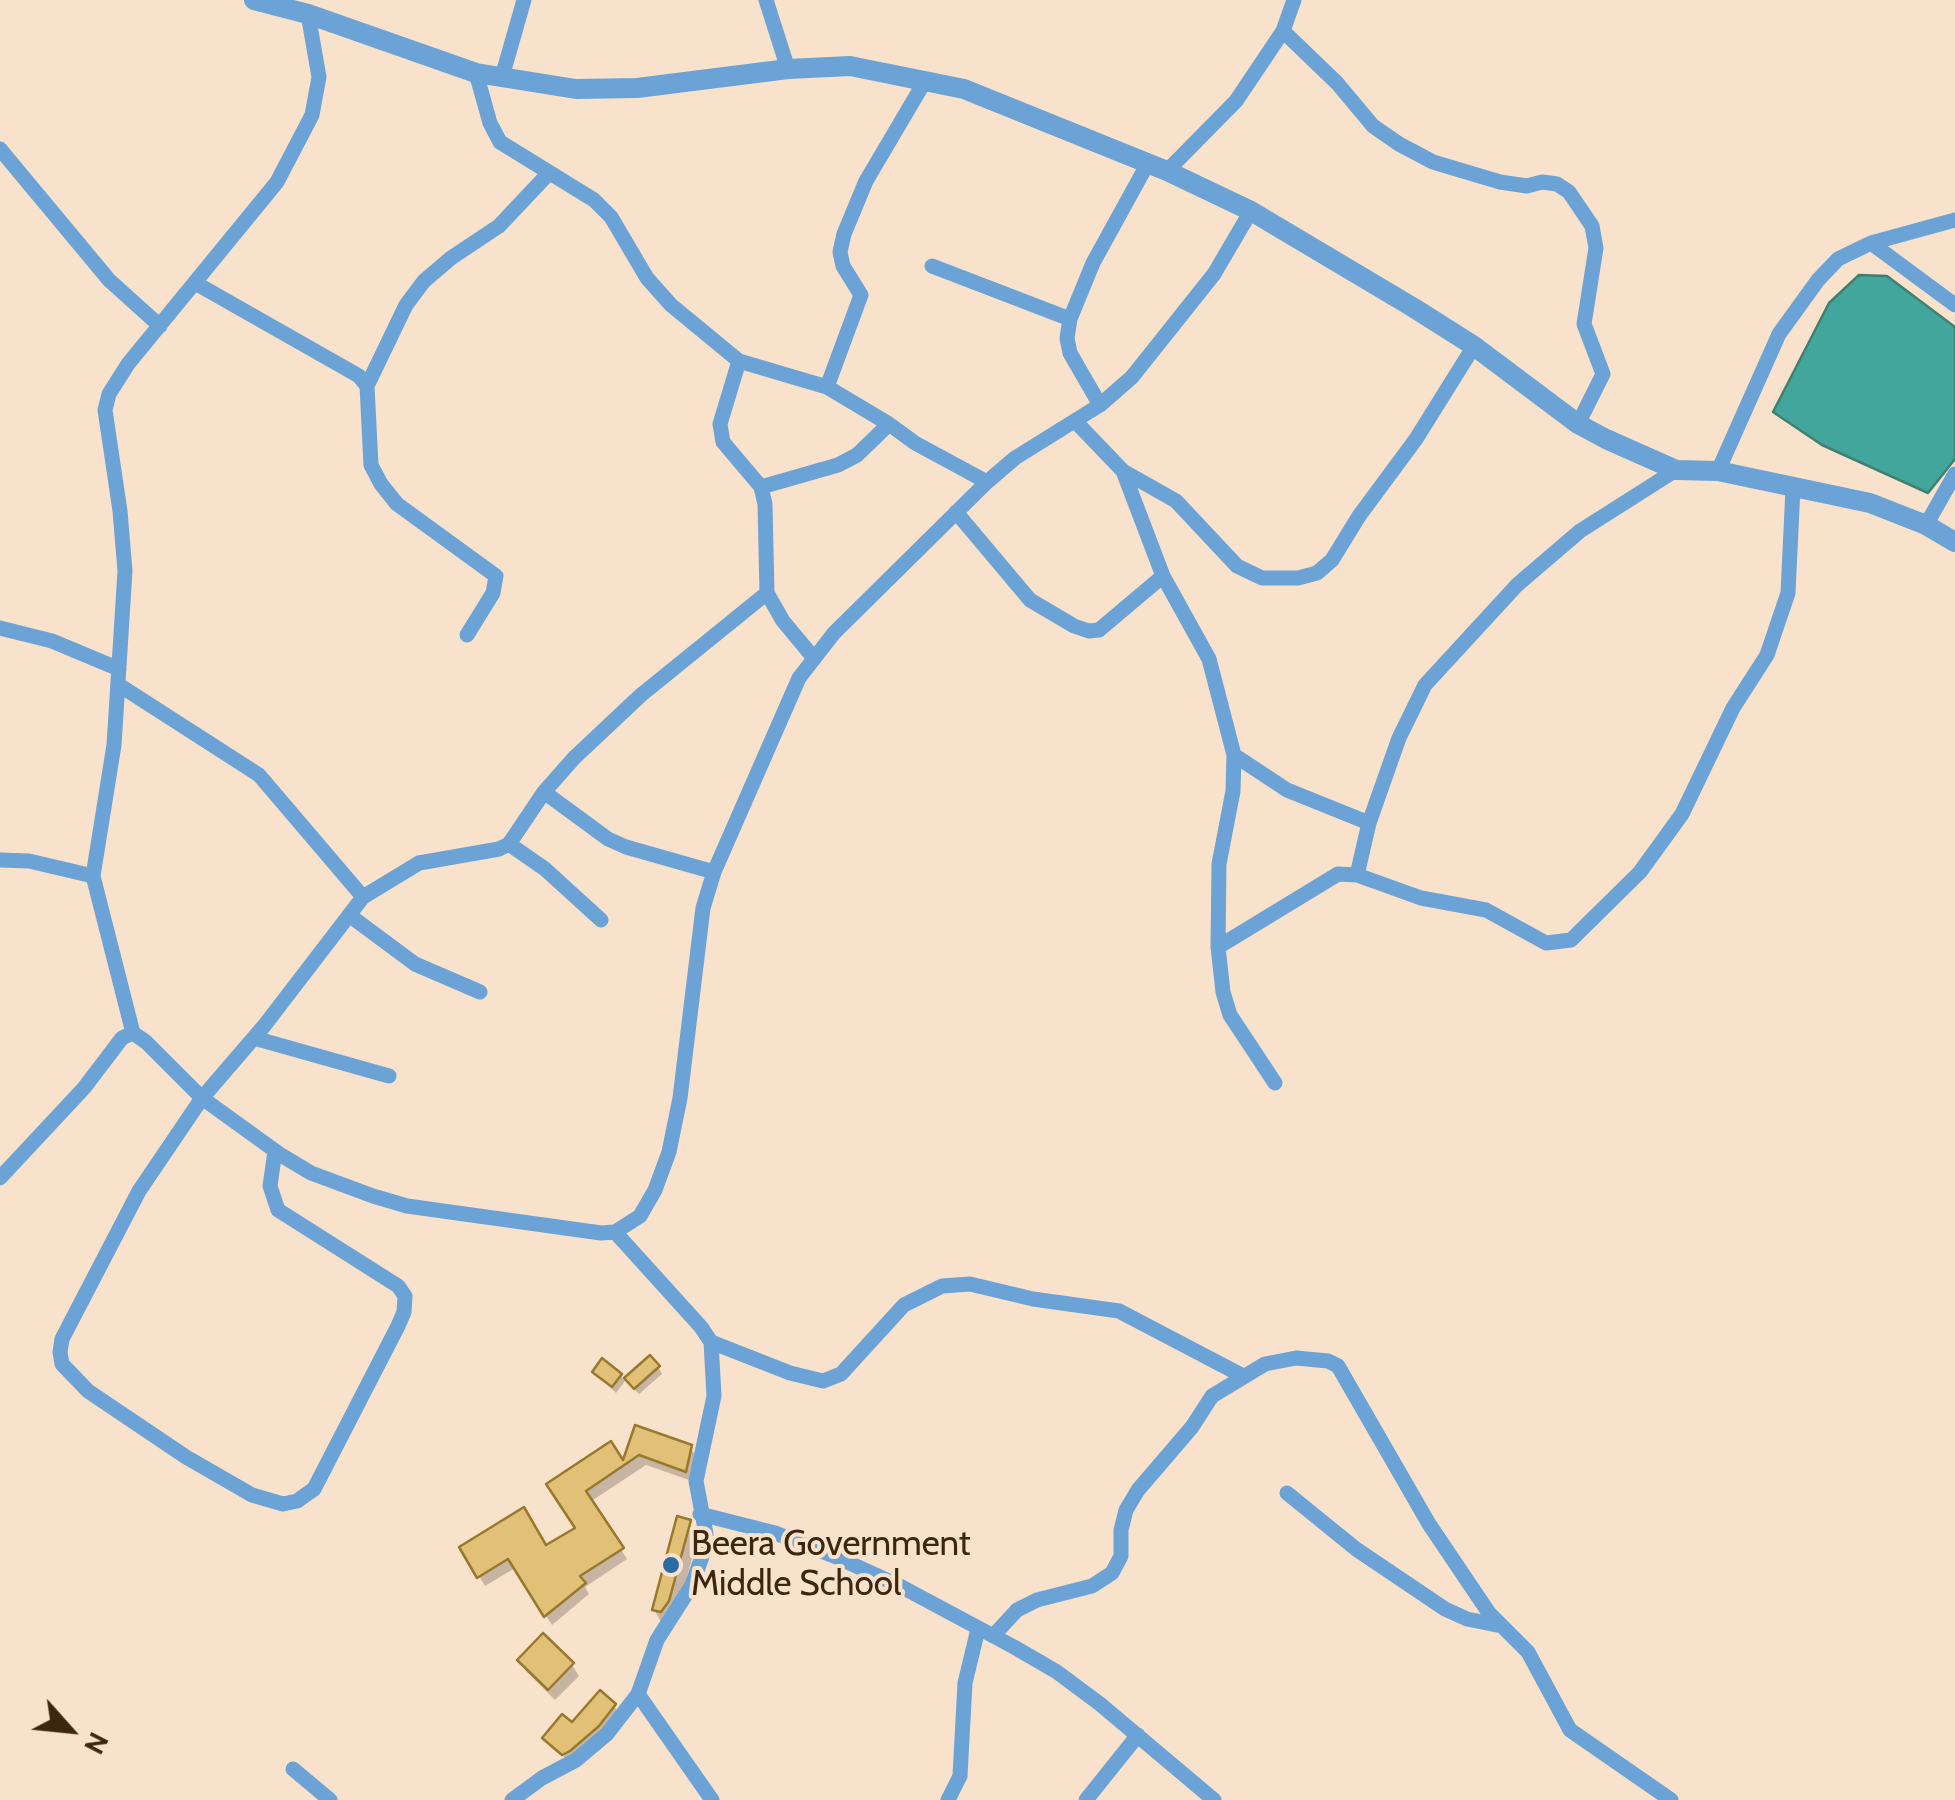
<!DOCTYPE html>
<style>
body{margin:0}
#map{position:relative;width:1955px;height:1800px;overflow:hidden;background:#f9e2cb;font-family:Cabin,sans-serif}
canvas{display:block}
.north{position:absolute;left:20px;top:1680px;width:100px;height:100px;-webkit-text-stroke:8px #f9e2cb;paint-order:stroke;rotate:117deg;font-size:28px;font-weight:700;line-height:40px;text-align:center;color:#3c270e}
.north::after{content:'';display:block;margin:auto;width:35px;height:45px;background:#3c270e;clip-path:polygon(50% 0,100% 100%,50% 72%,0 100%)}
</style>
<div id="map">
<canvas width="1955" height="1800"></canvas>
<div class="north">N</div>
</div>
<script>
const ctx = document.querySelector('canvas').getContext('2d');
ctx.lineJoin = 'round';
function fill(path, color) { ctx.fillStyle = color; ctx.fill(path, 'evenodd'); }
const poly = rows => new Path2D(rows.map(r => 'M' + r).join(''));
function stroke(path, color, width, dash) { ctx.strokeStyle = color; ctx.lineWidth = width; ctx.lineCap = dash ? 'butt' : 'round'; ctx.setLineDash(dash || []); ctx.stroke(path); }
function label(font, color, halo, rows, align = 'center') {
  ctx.font = font + ' Cabin,sans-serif'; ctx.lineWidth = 8; ctx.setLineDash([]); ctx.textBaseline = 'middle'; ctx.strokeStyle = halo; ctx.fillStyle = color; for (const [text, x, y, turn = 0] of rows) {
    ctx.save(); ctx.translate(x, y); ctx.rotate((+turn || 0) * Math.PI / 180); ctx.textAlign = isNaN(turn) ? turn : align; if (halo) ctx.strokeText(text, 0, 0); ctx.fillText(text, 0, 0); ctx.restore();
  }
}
const water = poly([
 [1859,275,1887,276,1955,327,1955,459,1928,493,1822,445,1773,412,1829,303,1859,275]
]);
fill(water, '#42a69d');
stroke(water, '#408072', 2.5);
fill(poly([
 [658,1367,662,1374,639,1394,631,1386],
 [595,1372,620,1375,625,1381,616,1393],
 [637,1428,690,1447,697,1458,692,1481,646,1465,590,1502,627,1559,585,1587,589,1594,552,1625,515,1568,485,1586,462,1548,545,1548,578,1529,555,1495,610,1445,624,1465],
 [689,1522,698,1537,676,1617,663,1625,654,1610],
 [520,1660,572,1665,579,1676,555,1700,526,1671],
 [614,1705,618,1712,599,1736,567,1760,545,1738]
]), '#0003');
const building = poly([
 [650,1355,660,1366,634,1389,624,1378,650,1355],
 [602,1358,622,1374,612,1387,592,1372,602,1358],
 [635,1425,692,1445,686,1472,639,1455,586,1491,624,1548,580,1576,586,1583,544,1617,508,1559,477,1578,459,1547,524,1507,546,1545,575,1528,546,1484,611,1441,623,1460,635,1425],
 [677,1516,691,1520,669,1601,661,1612,652,1610,677,1516],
 [543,1633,574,1663,548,1690,517,1660,543,1633],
 [600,1690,616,1704,599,1726,570,1751,562,1755,542,1738,562,1714,572,1722,600,1690]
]);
fill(building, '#e1c177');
stroke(building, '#97792d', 2.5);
stroke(poly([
 [766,0,788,69],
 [1283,31,1337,83,1373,126,1399,144,1433,162,1500,182,1527,186,1542,182,1557,184,1569,192,1592,226,1596,248,1584,324,1603,374,1578,424],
 [476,73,490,123,500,142,594,200,611,217,647,278,671,305,739,361,827,387,889,424,915,443,987,482],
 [502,77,524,0],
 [0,149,109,280,160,326],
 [1167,171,1236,101,1283,31,1294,0],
 [1871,243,1955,305],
 [932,266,1070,319],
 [197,284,359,376,367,386,371,465,381,484,397,504,496,576,493,593,467,635],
 [739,361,720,424,723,442,761,487,765,504,767,593,783,621,813,657],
 [367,386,406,305,424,281,451,258,499,226,549,173],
 [827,387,861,295,843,266,840,252,844,234,866,181,925,81],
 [1100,405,1070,353,1067,338,1070,319,1093,263,1148,163],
 [1076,422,1123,471,1163,576,1209,659,1234,755,1233,791,1219,864,1218,947,1223,992,1230,1015,1275,1083],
 [1123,471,1176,501,1237,566,1262,578,1298,578,1317,573,1332,560,1359,516,1416,439,1474,346],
 [1718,471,1779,334,1818,280,1838,259,1871,243,1955,220],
 [761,487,838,465,857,455,889,424],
 [956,512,1030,600,1074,626,1089,631,1099,630,1163,576],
 [1926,525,1955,474],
 [0,628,52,641,119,669],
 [119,685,259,775,363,897,419,863,499,849,509,844,544,792,574,758,641,695,767,593],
 [1234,755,1287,790,1369,823],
 [544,792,608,839,626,847,714,872],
 [509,844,545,869,601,920],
 [0,860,29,861,93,876],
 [1357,875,1369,823,1399,738,1425,685,1517,585,1580,531,1676,470],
 [349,915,415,964,480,992],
 [1218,947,1338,874,1357,875,1421,898,1486,910,1546,943,1571,940,1640,872,1682,814,1733,708,1767,655,1788,593,1793,488],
 [133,1033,93,876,114,745,125,571,120,511,105,410,109,394,128,364,277,182,312,115,319,77,308,14],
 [254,1038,389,1076],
 [275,1151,270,1186,278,1210,398,1286,405,1296,404,1312,398,1326,314,1489,297,1501,283,1504,252,1495,186,1457,88,1391,62,1364,60,1352,62,1339,139,1191,202,1098,264,1026,363,897],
 [0,1178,84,1088,122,1038,133,1033,146,1042,202,1098,281,1155,311,1173,373,1196,407,1206,601,1233,615,1232,640,1216,655,1190,669,1152,680,1098,703,908,714,872,799,678,834,633,987,482,1015,458,1100,405,1132,377,1214,274,1251,211],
 [711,1342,790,1373,823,1381,841,1374,904,1305,942,1286,970,1284,1033,1299,1119,1311,1243,1376],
 [1287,1493,1356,1549,1445,1609,1467,1619,1502,1626],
 [700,1514,775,1533,834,1556,900,1586,1014,1647,1057,1672,1100,1704,1214,1800],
 [993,1636,1017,1610,1037,1600,1092,1586,1112,1573,1121,1556,1121,1530,1126,1510,1138,1490,1192,1427,1212,1396,1265,1364,1296,1358,1328,1361,1338,1366,1429,1524,1489,1613,1528,1652,1570,1730,1671,1800],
 [638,1694,712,1800],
 [293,1769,330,1800],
 [512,1800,542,1778,576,1760,607,1734,638,1694,657,1640,692,1585,704,1551,706,1534,696,1481,714,1396,711,1342,701,1327,615,1232],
 [948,1800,960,1776,965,1683,978,1629],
 [1086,1800,1138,1735]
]), '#6ba3d7', 15);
stroke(poly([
 [254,0,308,14,476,73,576,89,637,88,788,69,850,66,964,89,1167,171,1251,211,1414,308,1474,346,1578,424,1606,439,1676,470,1718,471,1870,503,1926,525,1955,542]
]), '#6ba3d7', 20);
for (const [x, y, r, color] of [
 [671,1565,10,"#2b6ca2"]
]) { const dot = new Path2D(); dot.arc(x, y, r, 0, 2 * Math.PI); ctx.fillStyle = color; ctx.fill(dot); stroke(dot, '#f9e2cb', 4); }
label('35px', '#3c270e', '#f9e2cb', [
 ["Beera Government",691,1545],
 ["Middle School",691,1585]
], 'left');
</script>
